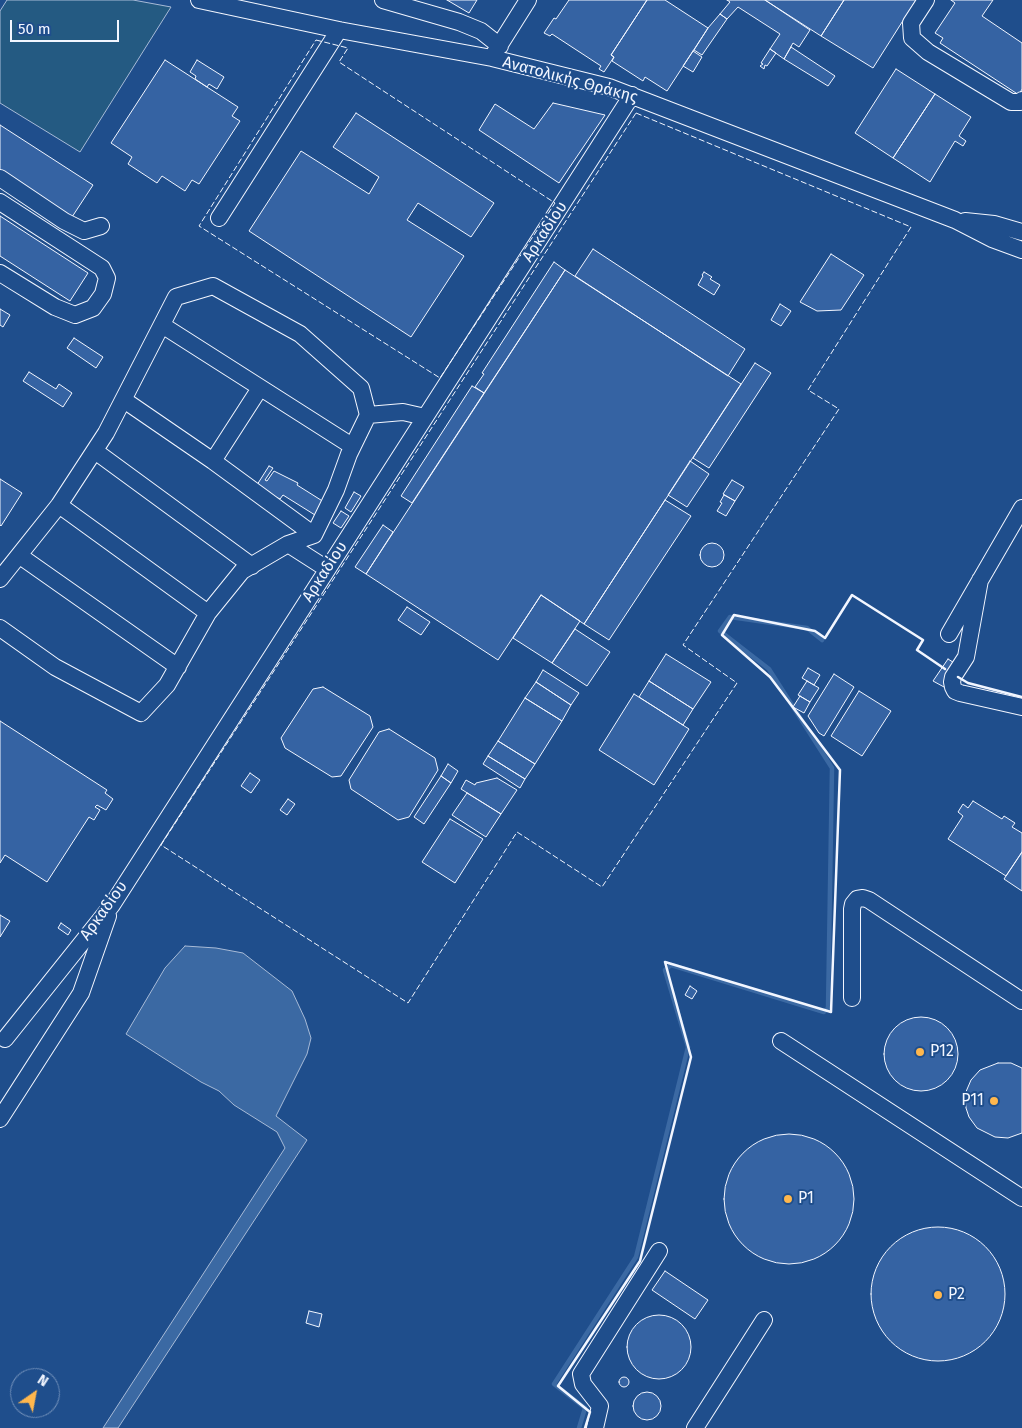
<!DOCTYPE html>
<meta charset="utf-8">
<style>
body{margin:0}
#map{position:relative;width:1022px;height:1428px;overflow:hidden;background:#1f4e8c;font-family:"Fira Sans",sans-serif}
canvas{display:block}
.north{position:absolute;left:10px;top:1368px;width:50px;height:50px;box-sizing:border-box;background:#1f4e8c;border:1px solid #7391ba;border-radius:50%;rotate:33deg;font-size:14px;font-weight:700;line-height:20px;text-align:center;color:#f2f6ff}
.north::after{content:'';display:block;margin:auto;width:18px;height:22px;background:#ffb74d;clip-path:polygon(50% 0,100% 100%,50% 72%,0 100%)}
.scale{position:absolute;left:10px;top:20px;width:109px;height:22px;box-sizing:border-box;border:2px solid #f2f6ff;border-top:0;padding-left:6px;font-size:15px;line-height:18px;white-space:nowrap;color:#f2f6ff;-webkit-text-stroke:4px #1f4e8c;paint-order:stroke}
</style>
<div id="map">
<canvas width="1022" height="1428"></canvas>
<div class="north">N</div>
<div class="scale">50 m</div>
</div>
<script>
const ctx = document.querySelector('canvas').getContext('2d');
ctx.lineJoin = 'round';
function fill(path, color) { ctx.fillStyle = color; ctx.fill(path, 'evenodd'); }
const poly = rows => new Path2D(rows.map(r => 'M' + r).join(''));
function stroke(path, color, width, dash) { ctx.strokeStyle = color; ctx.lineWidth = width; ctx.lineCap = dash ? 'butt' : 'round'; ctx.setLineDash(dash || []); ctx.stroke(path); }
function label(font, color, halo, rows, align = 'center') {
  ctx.font = font + ' "Fira Sans",sans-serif'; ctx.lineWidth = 4; ctx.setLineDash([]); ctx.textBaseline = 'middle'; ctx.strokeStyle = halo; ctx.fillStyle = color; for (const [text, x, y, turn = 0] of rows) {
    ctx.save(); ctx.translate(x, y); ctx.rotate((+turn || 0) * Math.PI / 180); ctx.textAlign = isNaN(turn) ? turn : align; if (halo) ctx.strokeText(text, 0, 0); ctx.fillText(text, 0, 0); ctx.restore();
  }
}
const green = poly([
 [7,0,133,0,171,7,80,152,0,103,0,11,7,0]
]);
fill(green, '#245a82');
stroke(green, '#a8bbd7', 1);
const water = poly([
 [185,946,216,948,243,953,292,991,305,1019,311,1038,307,1054,276,1116,307,1140,118,1428,103,1428,285,1148,277,1132,234,1105,219,1091,201,1082,126,1034,165,968,185,946]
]);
fill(water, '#3b69a3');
stroke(water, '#a8bbd7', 1);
stroke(poly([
 [579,1428,585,1408,554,1384,636,1257,688,1047,665,970,671,965,824,1012,828,1008,832,768,769,669,720,631,730,617,807,628,822,640]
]), '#3b69a3', 4.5);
const building = poly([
 [447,0,477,0,469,13,447,0],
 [569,0,647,0,611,55,614,57,604,72,599,69,601,66,552,34,550,36,544,33,554,18,556,19,569,0],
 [647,0,665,0,708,28,667,91,645,77,643,81,612,61,614,57,611,55,647,0],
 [727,0,765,0,810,30,799,47,793,43,784,59,770,49,780,34,738,7,727,19,720,14,730,2,727,0],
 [765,0,844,0,821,36,765,0],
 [844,0,916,0,873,68,821,36,844,0],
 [951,0,993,0,982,16,1022,43,1022,89,1019,95,940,43,943,38,935,33,955,3,951,0],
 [720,14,727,19,702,55,694,50,708,28,720,14],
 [791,47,835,76,828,86,784,59,791,47],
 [770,49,776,53,767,66,765,65,764,69,760,66,763,64,761,63,770,49],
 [693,51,702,57,693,72,683,66,693,51],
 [165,60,238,107,232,116,240,121,199,184,192,180,185,191,162,176,157,183,128,164,132,157,111,143,165,60],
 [197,60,224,77,217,89,209,84,207,87,195,79,196,76,190,72,197,60],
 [896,69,935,94,893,158,855,133,896,69],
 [935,94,971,117,959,136,966,141,963,146,955,141,930,182,893,158,935,94],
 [553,103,605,115,559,183,479,130,495,104,534,129,553,103],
 [356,113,494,203,471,237,418,203,407,220,464,256,411,337,249,231,301,151,369,194,379,177,333,147,356,113],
 [0,125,93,185,72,217,0,170,0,125],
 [0,216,88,273,70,301,0,256,0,216],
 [593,249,745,349,728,376,575,276,593,249],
 [831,254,864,275,841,310,817,311,800,302,831,254],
 [554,262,565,270,484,393,475,387,484,374,482,373,554,262],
 [565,270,741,384,584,624,541,595,498,660,366,574,565,270],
 [704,272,712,277,710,279,720,285,714,295,698,285,703,276,702,275,704,272],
 [780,304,791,311,781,326,771,320,780,304],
 [0,309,10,315,3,327,0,325,0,309],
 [74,338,103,357,96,368,67,348,74,338],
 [755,363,771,373,709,468,693,458,755,363],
 [29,372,56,389,59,384,72,393,63,407,23,381,29,372],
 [472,386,484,393,412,503,401,496,472,386],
 [690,461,709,474,687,507,668,495,690,461],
 [269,466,273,468,265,480,267,481,274,471,298,483,297,485,324,502,315,515,283,495,280,499,255,488,269,466],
 [0,479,22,493,1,526,0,525,0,479],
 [732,480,744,487,735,501,723,494,732,480],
 [354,492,361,496,351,512,345,508,354,492],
 [724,495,735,501,726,516,717,511,722,503,720,502,724,495],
 [665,500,691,516,609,640,584,624,665,500],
 [341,511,349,516,341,528,333,523,341,511],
 [383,525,393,532,366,574,355,567,383,525],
 '700 555a12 12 0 1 1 24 0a12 12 0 1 1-24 0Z',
 [541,595,580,621,552,663,513,638,541,595],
 [407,607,430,622,421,635,398,620,407,607],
 [575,629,610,652,587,686,552,663,575,629],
 [666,654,711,682,693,709,649,681,666,654],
 [948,659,956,664,944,687,933,681,948,659],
 [808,668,820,675,814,685,802,678,808,668],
 [543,670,579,693,571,705,536,682,543,670],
 [834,674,854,687,824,736,819,733,808,716,834,674],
 [649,681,693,709,683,725,639,697,649,681],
 [807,681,819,688,810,702,798,695,807,681],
 [536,682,571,705,562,721,525,698,536,682],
 [323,687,370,716,373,727,341,776,332,777,285,748,281,738,313,689,323,687],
 [859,691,891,711,862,756,831,736,859,691],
 [634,694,689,729,654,785,599,750,634,694],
 [800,696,810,702,804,713,793,707,800,696],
 [525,698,562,721,535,764,498,741,525,698],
 [0,721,107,790,105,793,113,799,106,810,97,805,95,807,100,810,94,820,89,817,47,882,5,855,0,863,0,721],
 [389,729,435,758,438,770,409,817,398,820,351,789,349,780,379,732,389,729],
 [498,741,535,764,525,779,488,756,498,741],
 [488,756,525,779,520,788,483,764,488,756],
 [448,764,458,771,451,783,441,776,448,764],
 [250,773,260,780,251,793,241,786,250,773],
 [441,776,451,783,424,824,414,817,441,776],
 [497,778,517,790,501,814,461,789,466,780,475,785,476,783,497,778],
 [467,793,501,814,486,837,452,815,467,793],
 [288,799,295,804,287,815,280,810,288,799],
 [973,801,1002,819,1004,816,1015,823,1012,827,1022,833,1022,852,1006,876,948,839,963,816,958,812,963,804,968,808,973,801],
 [450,819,483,839,455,883,422,862,450,819],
 [1022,852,1022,891,1004,879,1022,852],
 [0,915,10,921,0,937,0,915],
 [61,923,71,930,68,935,58,928,61,923],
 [690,986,697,991,692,999,685,995,690,986],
 '884 1054a37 37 0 1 1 74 0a37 37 0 1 1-74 0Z',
 [998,1063,1011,1063,1022,1068,1022,1133,1008,1138,995,1137,977,1128,969,1117,966,1108,965,1094,971,1080,980,1070,998,1063],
 '724 1199a65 65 0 1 1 130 0a65 65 0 1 1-130 0Z',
 '871 1294a67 67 0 1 1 134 0a67 67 0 1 1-134 0Z',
 [665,1271,708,1300,695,1319,652,1290,665,1271],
 [309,1311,322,1314,319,1327,306,1323,309,1311],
 '627 1347a32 32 0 1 1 64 0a32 32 0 1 1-64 0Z',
 '619 1382a5 5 0 1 1 10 0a5 5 0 1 1-10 0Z',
 '633 1406a14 14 0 1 1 28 0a14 14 0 1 1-28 0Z'
]);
fill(building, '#3563a3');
stroke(building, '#f2f6ff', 1);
const minor = poly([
 [199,0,339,30,492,58,609,87,955,220,992,239,1022,250],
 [383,0,459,22,481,31,500,46],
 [926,0,911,23,912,38,928,52,1011,102,1020,102,1022,100],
 [494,54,528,0],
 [0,178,64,221,84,231,101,226],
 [0,202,102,268,107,278,103,294,93,308,75,315,55,307,0,273],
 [219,218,339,30],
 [965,221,994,224,1022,232],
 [162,325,352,446],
 [124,400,213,461,314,535],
 [368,415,403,412,425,417],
 [95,451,252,566],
 [213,461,260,388],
 [59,505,208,613],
 [288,544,327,569],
 [20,556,178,667],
 [0,579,59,505,106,433,176,297,213,286,300,334,361,388,368,415,349,454,336,490,314,535,288,544,242,571,208,613,167,685,141,713,55,667,0,628],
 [980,580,966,657,953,677,952,682,953,687,955,691,960,693,1022,707],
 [949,634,1022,508],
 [852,998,852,909,853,904,857,899,863,898,869,900,1022,1001],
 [5,1039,112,905,632,95],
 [781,1041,1022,1198],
 [0,1119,81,993,108,916],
 [595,1428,600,1406,583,1384,581,1374,659,1251],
 [695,1428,764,1320]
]);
stroke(minor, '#f2f6ff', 18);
stroke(minor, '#1f4e8c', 16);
stroke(poly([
 [316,40,348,48,339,62,555,203,440,378,199,226,316,40],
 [636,113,911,227,808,390,839,409,683,645,737,683,602,887,517,832,408,1003,161,845,636,113]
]), '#f2f6ff', 1, [6, 2.5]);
stroke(poly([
 [958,677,968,683,1022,697],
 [585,1428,590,1412,558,1386,640,1261,691,1057,665,962,831,1012,840,770,770,677,722,635,734,615,815,631,825,638,852,595,923,640,917,650,945,669]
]), '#f2f6ff', 2.5);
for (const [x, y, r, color] of [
 [920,1052,5,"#ffb74d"],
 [994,1101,5,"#ffb74d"],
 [788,1199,5,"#ffb74d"],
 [938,1295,5,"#ffb74d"]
]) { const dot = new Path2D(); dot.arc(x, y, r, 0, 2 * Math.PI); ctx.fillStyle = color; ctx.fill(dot); stroke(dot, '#1f4e8c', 2); }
label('16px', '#f2f6ff', '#1f4e8c', [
 ["Ανατολικής Θράκης",570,80,15],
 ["Αρκαδίου",545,232,-57],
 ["Αρκαδίου",325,572,-57],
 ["Αρκαδίου",104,911,-54]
]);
label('16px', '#f2f6ff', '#1f4e8c', [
 ["P12",930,1052],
 ["P11",984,1101,"right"],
 ["P1",798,1199],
 ["P2",948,1295]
], 'left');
</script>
